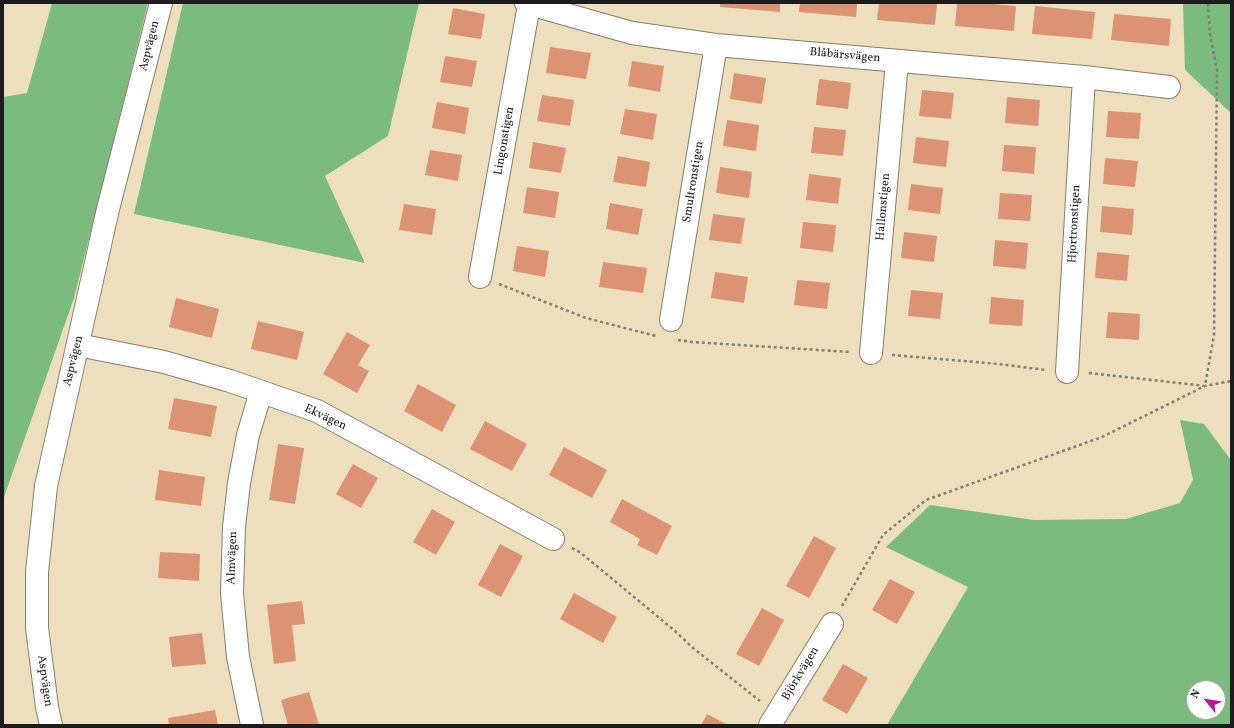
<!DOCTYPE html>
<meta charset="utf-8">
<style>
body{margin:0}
#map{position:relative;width:1234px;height:728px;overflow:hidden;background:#eddfbd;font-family:Vollkorn,serif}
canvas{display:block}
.frame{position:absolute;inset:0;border:4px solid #1c1c1c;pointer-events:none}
.north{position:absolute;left:1186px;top:680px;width:40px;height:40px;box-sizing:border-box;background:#fff;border:1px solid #a4a4a4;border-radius:50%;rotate:300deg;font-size:11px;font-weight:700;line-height:16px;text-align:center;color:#1c1c1c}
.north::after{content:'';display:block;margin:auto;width:14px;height:18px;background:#b5179e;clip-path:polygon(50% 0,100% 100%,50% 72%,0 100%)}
</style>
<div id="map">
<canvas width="1234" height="728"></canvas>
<div class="frame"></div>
<div class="north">N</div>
</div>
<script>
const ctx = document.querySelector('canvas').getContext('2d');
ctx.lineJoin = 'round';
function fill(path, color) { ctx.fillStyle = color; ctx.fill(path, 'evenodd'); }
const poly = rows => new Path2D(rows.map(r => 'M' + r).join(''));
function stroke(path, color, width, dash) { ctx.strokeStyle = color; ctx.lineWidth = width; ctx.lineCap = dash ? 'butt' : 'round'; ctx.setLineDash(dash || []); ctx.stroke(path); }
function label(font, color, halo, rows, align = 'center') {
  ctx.font = font + ' Vollkorn,serif'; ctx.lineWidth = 3; ctx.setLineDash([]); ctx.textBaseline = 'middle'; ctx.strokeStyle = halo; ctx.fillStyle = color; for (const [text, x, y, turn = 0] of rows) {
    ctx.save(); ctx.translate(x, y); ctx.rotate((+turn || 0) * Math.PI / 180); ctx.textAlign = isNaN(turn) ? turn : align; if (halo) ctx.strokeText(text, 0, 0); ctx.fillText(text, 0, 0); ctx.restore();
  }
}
fill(poly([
 [52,3,148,3,74,298,3,500,3,97,27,93],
 [183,3,419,3,388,136,325,176,365,263,134,214],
 [1183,3,1231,3,1231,113,1185,70],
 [1180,420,1204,424,1231,460,1231,725,887,725,968,587,886,547,930,505,1034,520,1126,519,1180,503,1193,480],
 [1194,688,1218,688,1218,712,1194,712]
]), '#7bbc7e');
fill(poly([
 [720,3,780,3,780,12,720,7],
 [800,3,857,3,856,17,799,12],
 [879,3,937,3,935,25,877,20],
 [957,3,982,3,1016,6,1014,31,955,26],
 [1035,6,1095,12,1092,39,1032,34],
 [453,8,485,14,481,39,448,34],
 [1114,14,1171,19,1169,46,1111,40],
 [550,47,591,53,586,79,546,73],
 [445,56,477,61,472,87,440,82],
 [632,61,664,66,660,92,628,86],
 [734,73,766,78,762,104,730,99],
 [819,79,851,83,848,109,816,105],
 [922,90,954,93,951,119,919,116],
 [542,95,574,100,570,126,537,121],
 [1007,97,1040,100,1038,126,1005,123],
 [437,102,469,108,465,134,432,128],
 [625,109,657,114,653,140,620,134],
 [1108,111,1141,113,1139,139,1106,137],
 [727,120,759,125,756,151,723,146],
 [814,127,846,130,843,156,811,153],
 [916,137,949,141,946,167,913,163],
 [533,142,566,148,561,173,529,168],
 [1004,145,1036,147,1034,174,1002,171],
 [430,150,462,155,458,181,425,175],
 [618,156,650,162,646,187,613,182],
 [1105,158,1138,161,1135,187,1103,184],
 [720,167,752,172,749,198,716,193],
 [809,174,841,178,838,204,806,200],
 [911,184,943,188,940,214,908,210],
 [527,187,559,192,555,218,523,213],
 [1000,193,1032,195,1030,221,998,219],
 [610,203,643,209,638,235,606,229],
 [404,204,436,209,432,235,399,230],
 [1102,206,1134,209,1132,235,1100,232],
 [713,214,745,218,741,244,709,240],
 [803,222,836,225,833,252,800,248],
 [904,232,937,236,934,262,901,258],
 [995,240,1028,243,1026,269,993,266],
 [517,246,549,251,545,277,513,271],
 [1097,252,1129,255,1127,281,1095,278],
 [603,262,647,268,643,293,599,287],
 [715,272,748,277,744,303,711,298],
 [797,280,830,283,827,309,794,305],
 [911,290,943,293,940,319,908,316],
 [991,297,1024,300,1022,326,989,324],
 [176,298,219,309,212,338,169,327],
 [1108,312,1140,314,1139,340,1106,338],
 [258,321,304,332,297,360,251,349],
 [347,332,370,345,358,365,369,371,357,393,323,374],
 [418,384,456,405,442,432,404,411],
 [174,398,217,406,211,437,168,429],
 [485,421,527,444,512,471,470,449],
 [278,444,304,448,295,504,269,500],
 [564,447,607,470,592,498,549,475],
 [353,464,378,478,361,508,336,494],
 [159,470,205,477,201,506,155,500],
 [622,499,672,526,657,555,637,545,640,539,610,522],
 [432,509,455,522,436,555,413,542],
 [814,536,836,548,809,598,786,586],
 [500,544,523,556,501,597,478,585],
 [160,552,200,554,199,581,158,578],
 [890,579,915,592,897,624,872,610],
 [574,593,617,617,603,643,560,619],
 [302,601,305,624,292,625,296,661,274,664,267,605],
 [762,608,784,620,759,666,736,654],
 [202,633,206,664,172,667,169,637],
 [843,664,868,678,847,714,822,700],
 [309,692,319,725,288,725,281,700],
 [215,710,218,725,169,725,168,718],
 [707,714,728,725,701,725]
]), '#dc9373');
const minor = poly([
 [526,3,632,33,716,45,1084,77,1169,87],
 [480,277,529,5],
 [671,320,716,45],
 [78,345,164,362,230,381,317,411,553,539],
 [871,353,897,61],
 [1067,372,1084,77],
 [51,725,47,707,37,628,37,572,46,486,108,209,161,3],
 [252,725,238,657,232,593,234,527,239,483,248,435,261,392],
 [770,725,832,624]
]);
stroke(minor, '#847e6c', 24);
stroke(poly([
 [499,284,586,318,656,336],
 [678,340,692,342,851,352],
 [892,355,998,364,1046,370],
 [1089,373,1205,386,1214,335,1217,70,1210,34,1208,3],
 [572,548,581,553,675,631,693,648,760,701],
 [842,606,883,535,926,500,1102,437,1205,386,1231,381]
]), '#847e6c', 2.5, [3, 3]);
stroke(minor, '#fff', 22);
label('12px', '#1c1c1c', '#fff', [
 ["Aspvägen",150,46,-76],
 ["Blåbärsvägen",845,56,5],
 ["Lingonstigen",505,141,-80],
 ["Smultronstigen",694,182,-81],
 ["Hallonstigen",884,207,-85],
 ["Hjortronstigen",1075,224,-87],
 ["Aspvägen",74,361,-76],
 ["Ekvägen",325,418,25],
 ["Almvägen",233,558,-88],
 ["Björkvägen",801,674,-59],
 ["Aspvägen",44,681,82]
]);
</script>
